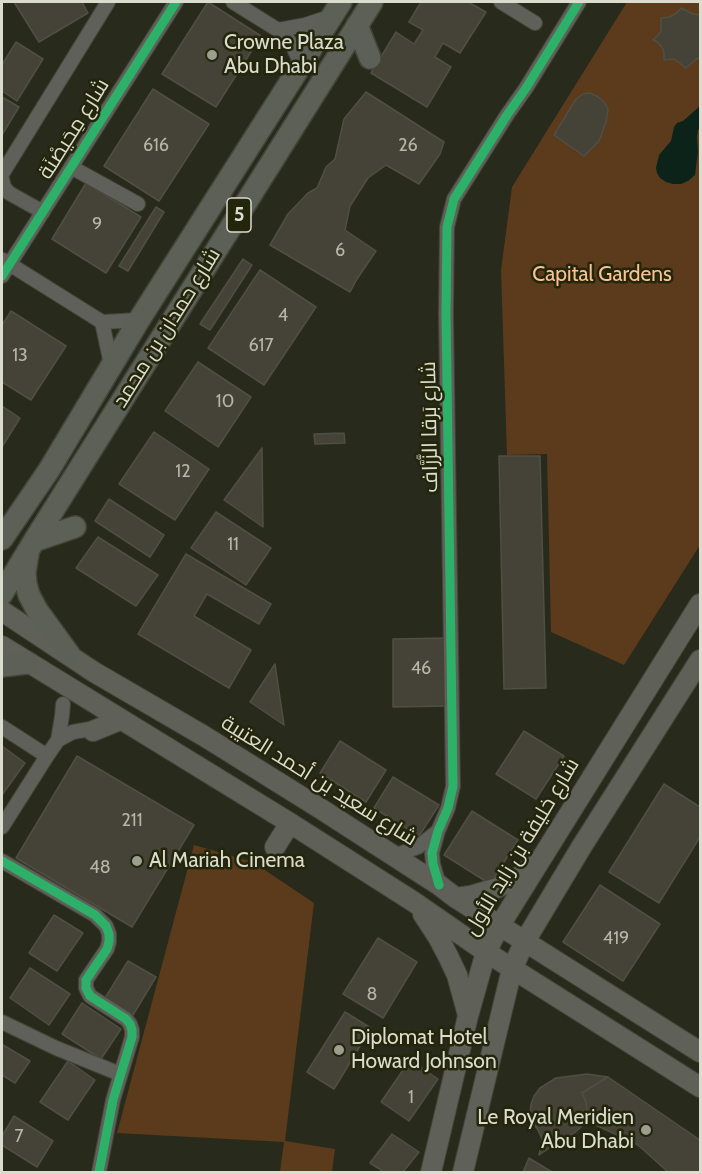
<!DOCTYPE html>
<meta charset="utf-8">
<style>
body{margin:0}
#map{position:relative;width:702px;height:1174px;overflow:hidden;background:#282a1b;font-family:Cabin,sans-serif}
canvas{display:block}
.frame{position:absolute;inset:0;border:3px solid #daddcd;pointer-events:none}
</style>
<div id="map">
<canvas width="702" height="1174"></canvas>
<div class="frame"></div>
</div>
<script>
const ctx = document.querySelector('canvas').getContext('2d');
ctx.lineJoin = 'round';
function fill(path, color) { ctx.fillStyle = color; ctx.fill(path, 'evenodd'); }
const poly = rows => new Path2D(rows.map(r => 'M' + r).join(''));
function stroke(path, color, width, dash) { ctx.strokeStyle = color; ctx.lineWidth = width; ctx.lineCap = dash ? 'butt' : 'round'; ctx.setLineDash(dash || []); ctx.stroke(path); }
function label(font, color, halo, rows, align = 'center') {
  ctx.font = font + ' Cabin,Cairo,sans-serif'; ctx.lineWidth = 5; ctx.setLineDash([]); ctx.textBaseline = 'middle'; ctx.strokeStyle = halo; ctx.fillStyle = color; for (const [text, x, y, turn = 0] of rows) {
    ctx.save(); ctx.translate(x, y); ctx.rotate((+turn || 0) * Math.PI / 180); ctx.textAlign = isNaN(turn) ? turn : align; if (halo) ctx.strokeText(text, 0, 0); ctx.fillText(text, 0, 0); ctx.restore();
  }
}
fill(poly([
 [627,2,700,2,700,545,624,665,551,632,547,454,507,455,501,270,512,187],
 [194,845,253,862,314,903,285,1141,335,1149,332,1172,280,1172,284,1142,117,1133]
]), '#5b3b1c');
fill(poly([
 [700,106,700,128,698,130,697,136,698,152,695,175,688,181,681,184,673,184,666,182,660,178,657,173,656,168,659,155,671,141,674,127,677,123,683,121]
]), '#0c231a');
const building = poly([
 [14,2,82,2,88,13,39,42,14,2],
 [208,2,261,36,216,107,162,74,208,2],
 [421,2,468,2,486,12,460,53,443,43,435,57,451,67,427,107,371,73,396,32,414,44,423,30,409,22,421,2],
 [681,8,693,14,700,15,700,57,695,60,686,68,674,59,664,60,664,53,662,47,657,42,653,40,659,34,661,31,661,18,670,17,678,12,681,8],
 [16,42,43,59,17,101,2,91,2,65,16,42],
 [153,89,209,124,159,201,104,166,153,89],
 [366,92,444,142,440,154,419,184,386,165,368,178,350,206,345,230,376,251,357,279,350,292,270,245,288,214,308,193,317,188,326,167,335,159,344,119,366,92],
 [590,93,598,97,605,103,608,109,606,122,599,141,584,156,554,135,576,99,583,94,590,93],
 [2,97,19,107,2,135,2,97],
 [86,183,141,217,106,273,52,239,86,183],
 [156,207,164,212,128,271,119,266,156,207],
 [243,259,252,265,210,330,200,324,243,259],
 [260,270,316,307,264,385,208,348,260,270],
 [11,311,66,346,31,400,2,382,2,325,11,311],
 [198,362,251,397,218,447,165,411,198,362],
 [2,406,20,418,2,447,2,406],
 [154,432,209,469,175,520,119,484,154,432],
 [344,433,345,443,315,444,314,434,344,433],
 [262,448,263,527,224,500,262,448],
 [499,456,540,456,546,688,504,689,499,456],
 [109,499,164,535,150,557,95,521,109,499],
 [216,512,271,548,246,585,191,548,216,512],
 [98,537,158,575,136,606,76,568,98,537],
 [186,554,271,604,259,624,207,594,194,616,251,650,229,688,138,634,186,554],
 [448,638,448,706,393,707,393,639,448,638],
 [275,664,284,725,250,702,275,664],
 [524,731,564,756,536,799,496,774,524,731],
 [340,741,386,770,366,802,320,773,340,741],
 [2,746,25,763,2,795,2,746],
 [77,756,194,825,132,927,16,858,77,756],
 [393,777,439,805,419,836,374,808,393,777],
 [664,784,700,807,700,837,659,903,609,872,664,784],
 [472,811,518,840,490,884,444,855,472,811],
 [600,885,660,924,623,981,563,942,600,885],
 [54,915,83,933,57,971,29,953,54,915],
 [378,938,417,962,383,1018,343,994,378,938],
 [128,961,156,977,133,1015,105,998,128,961],
 [30,968,70,994,49,1025,10,998,30,968],
 [82,1003,121,1029,101,1059,62,1034,82,1003],
 [345,1012,371,1028,334,1089,307,1072,345,1012],
 [3,1045,30,1061,15,1083,2,1075,2,1048,3,1045],
 [410,1060,438,1079,409,1121,381,1102,410,1060],
 [68,1061,95,1080,68,1120,40,1102,68,1061],
 [587,1074,608,1077,582,1093,586,1102,587,1111,585,1120,580,1128,573,1134,565,1137,539,1155,542,1139,538,1130,533,1123,530,1114,531,1104,534,1096,540,1088,556,1078,587,1074],
 [608,1077,700,1140,700,1172,668,1172,638,1145,585,1120,587,1111,586,1102,582,1093,608,1077],
 [14,1116,53,1141,37,1167,2,1145,2,1136,14,1116],
 [392,1134,419,1152,403,1172,384,1172,370,1163,392,1134],
 [529,1158,552,1172,523,1172,529,1158]
]);
fill(building, '#454337');
stroke(building, '#504f43', 1.5);
const minor = poly([
 [233,2,278,30,286,37,292,45,301,63],
 [501,2,535,23],
 [278,30,305,25,332,16],
 [71,167,138,204],
 [2,174,108,2],
 [2,179,4,187,9,193,43,212],
 [3,260,102,322,139,320],
 [2,276,176,2],
 [102,322,111,364],
 [2,727,47,756],
 [58,740,62,716,63,704],
 [2,827,47,756,58,740,73,732,90,729],
 [394,856,418,847,438,831],
 [2,861,95,915,106,926,109,934,109,942,107,949,86,980,86,988,90,996,126,1019,130,1024,132,1030,132,1037,113,1100,99,1172],
 [439,885,433,864,432,853,438,831,448,808,453,786,446,314,447,227,454,199,507,115,526,88,579,2],
 [2,1022,56,1048,120,1074]
]);
const secondary = poly([
 [2,611,94,672,204,736,321,809,439,885,456,898,700,1052],
 [2,646,290,823,414,902,486,952,700,1087],
 [93,731,120,720],
 [275,847,290,823],
 [456,898,470,896,497,888,522,875,532,866],
 [423,914,438,937,448,956,457,975,468,1015],
 [431,1172,468,1016,486,952,500,925,700,604],
 [463,1172,512,969,525,941,582,846,700,660]
]);
const primary = poly([
 [357,25,370,58],
 [2,539,49,470,139,320,341,2],
 [34,541,75,527],
 [28,554,25,572,26,584,29,595,37,610,69,654],
 [2,594,34,541,372,2],
 [2,666,28,663]
]);
stroke(minor, '#444539', 16);
stroke(secondary, '#444539', 22);
stroke(primary, '#444539', 24);
stroke(minor, '#5e6059', 14);
stroke(secondary, '#5f6159', 20);
stroke(primary, '#5d6056', 21);
stroke(poly([
 [2,276,176,2],
 [2,861,95,915,106,926,109,934,109,942,107,949,86,980,86,988,90,996,126,1019,130,1024,132,1030,132,1037,113,1100,99,1172],
 [439,885,433,864,432,853,438,831,448,808,453,786,446,314,447,227,454,199,507,115,526,88,579,2]
]), '#2db169', 9);
for (const [x, y, r, color] of [
 [212,55,6,"#9c9e8f"],
 [137,861,6,"#9c9e8f"],
 [339,1050,6,"#9c9e8f"],
 [646,1130,6,"#9c9e8f"]
]) { const dot = new Path2D(); dot.arc(x, y, r, 0, 2 * Math.PI); ctx.fillStyle = color; ctx.fill(dot); stroke(dot, '#23260b', 2); }
label('18px', '#b5b6a8', null, [
 ["616",156,146],
 ["26",408,146],
 ["9",97,225],
 ["6",340,251],
 ["4",283,316],
 ["617",261,346],
 ["13",20,356],
 ["10",225,402],
 ["12",183,472],
 ["11",233,545],
 ["46",421,669],
 ["211",132,821],
 ["48",100,868],
 ["419",616,939],
 ["8",372,995],
 ["1",411,1098],
 ["7",19,1137]
]);
for (const [x, y, w] of [
 [239,215,24]
]) { const box = new Path2D(); box.roundRect(x - w / 2, y - 17, w, 34, 4.5); ctx.fillStyle = '#23260b'; ctx.fill(box); stroke(box, '#daddcd', 1.5); }
label('bold 20px', '#daddcd', null, [
 ["5",239,215]
]);
label('21px', '#daddcd', '#23260b', [
 ["Crowne Plaza",224,43],
 ["Abu Dhabi",224,67],
 ["Al Mariah Cinema",149,861],
 ["Diplomat Hotel",351,1038],
 ["Howard Johnson",351,1062],
 ["Le Royal Meridien",634,1118,"right"],
 ["Abu Dhabi",634,1142,"right"]
], 'left');
label('21px', '#daddcd', '#23260b', [
 ["شارع مِحَيصْنَة",74,129,-58],
 ["شارع حمدان بن محمد",167,328,-58],
 ["شارع بَرقا الزَّرَّاف",430,427,-91],
 ["شارع سعيد بن أحمد العتيبة",319,781,32],
 ["شارع خليفة بن زايد الأول",522,847,-59]
]);
label('21px', '#fbc190', '#23260b', [
 ["Capital Gardens",602,275]
]);
</script>
